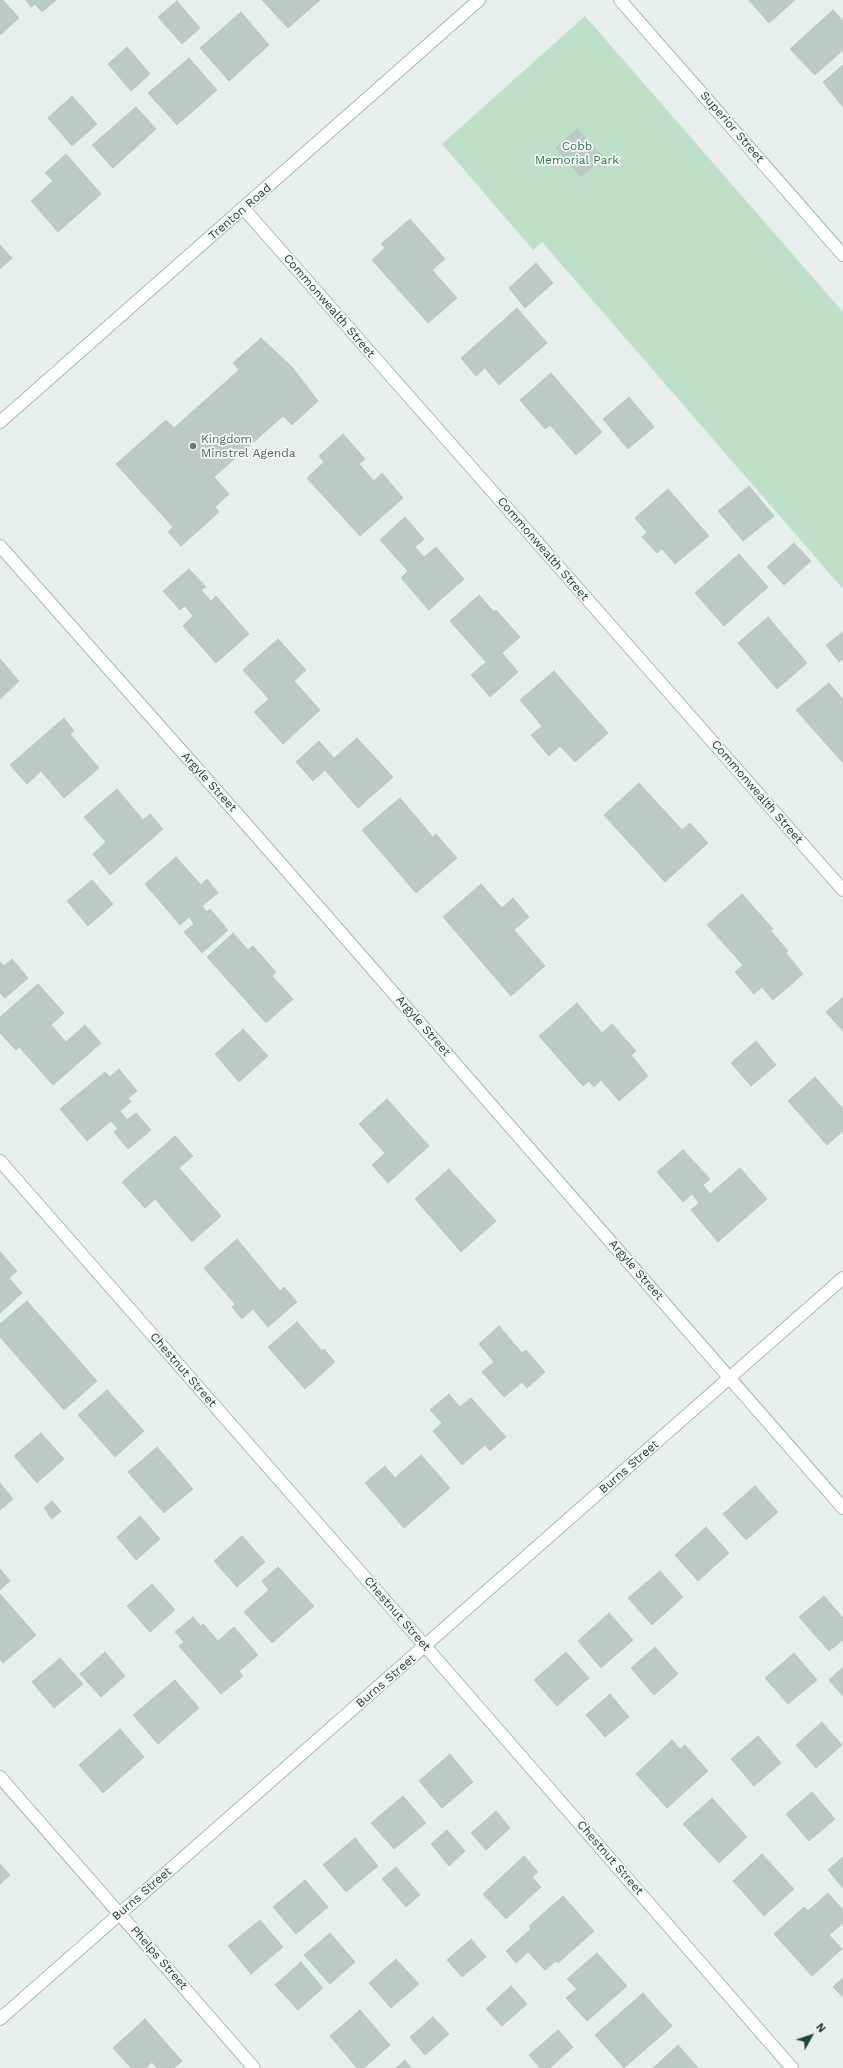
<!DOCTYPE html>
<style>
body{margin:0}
#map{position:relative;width:843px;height:2068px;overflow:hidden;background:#e6efeb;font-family:"Work Sans",sans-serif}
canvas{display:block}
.north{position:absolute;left:791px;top:2016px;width:40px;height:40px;-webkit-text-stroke:3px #f7fbf9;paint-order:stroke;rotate:50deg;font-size:11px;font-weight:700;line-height:16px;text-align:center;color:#24423a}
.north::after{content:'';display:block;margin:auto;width:14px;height:18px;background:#24423a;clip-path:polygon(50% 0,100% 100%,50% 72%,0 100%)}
</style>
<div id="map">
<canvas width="843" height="2068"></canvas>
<div class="north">N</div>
</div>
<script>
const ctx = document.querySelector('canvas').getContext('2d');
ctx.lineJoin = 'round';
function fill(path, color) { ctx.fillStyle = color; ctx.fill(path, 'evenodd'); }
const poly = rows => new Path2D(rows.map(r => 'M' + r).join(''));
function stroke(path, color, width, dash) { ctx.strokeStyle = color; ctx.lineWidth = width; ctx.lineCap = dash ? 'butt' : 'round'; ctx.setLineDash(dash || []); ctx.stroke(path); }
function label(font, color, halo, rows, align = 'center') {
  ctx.font = font + ' "Work Sans",sans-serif'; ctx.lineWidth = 3.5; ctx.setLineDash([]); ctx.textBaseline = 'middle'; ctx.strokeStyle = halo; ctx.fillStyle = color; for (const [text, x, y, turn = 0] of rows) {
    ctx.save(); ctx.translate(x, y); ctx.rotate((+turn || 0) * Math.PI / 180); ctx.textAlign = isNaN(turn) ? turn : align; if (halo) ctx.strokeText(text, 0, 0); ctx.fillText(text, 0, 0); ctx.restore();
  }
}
fill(poly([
 [585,16,843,312,843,589,542,242,533,250,442,144]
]), '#bfe0c8');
const building = poly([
 [0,0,3,0,19,18,0,35,0,0],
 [26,0,56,0,42,12,35,4,31,7,26,0],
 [262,0,320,0,288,28,262,0],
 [749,0,795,0,769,23,749,0],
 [177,1,200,28,182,44,158,17,177,1],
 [833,10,843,21,843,50,815,75,790,49,833,10],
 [241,12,269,45,229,81,200,48,241,12],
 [127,47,150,74,131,91,108,64,127,47],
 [189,58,217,90,177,125,148,93,189,58],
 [843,65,843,107,823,82,843,65],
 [72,96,97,124,72,146,48,118,72,96],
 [136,107,156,129,113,168,92,145,136,107],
 [577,129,603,157,581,177,556,148,577,129],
 [66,154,101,194,58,232,31,201,53,181,45,173,66,154],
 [410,219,445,259,432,270,457,298,428,323,372,260,385,248,381,244,410,219],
 [0,245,12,258,0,269,0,245],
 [536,263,553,283,525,308,509,288,536,263],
 [517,308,547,343,499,385,485,368,476,376,461,358,517,308],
 [261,338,292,367,318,401,292,425,283,416,214,477,229,494,215,507,219,512,181,546,168,532,173,527,116,464,166,420,174,428,239,370,233,363,261,338],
 [551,373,602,432,576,455,550,425,545,429,520,400,551,373],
 [629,397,654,427,628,449,603,419,629,397],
 [343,434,365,459,359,464,374,481,382,473,403,498,360,536,307,478,324,462,319,456,343,434],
 [749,486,774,516,743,541,718,511,749,486],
 [668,489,709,536,675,564,662,549,657,553,642,537,647,532,635,518,668,489],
 [405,517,424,539,415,547,424,557,436,547,464,579,429,610,401,578,408,571,380,540,405,517],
 [794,543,811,561,784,585,767,567,794,543],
 [739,554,768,587,724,626,695,593,739,554],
 [189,569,206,587,201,590,211,601,216,596,249,634,216,663,183,626,193,616,185,606,180,610,163,591,189,569],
 [479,595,494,612,496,610,520,637,502,653,518,672,490,697,471,675,486,662,450,621,479,595],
 [768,617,807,663,777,689,738,643,768,617],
 [843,632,843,659,839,662,826,645,843,632],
 [278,639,306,670,294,681,320,710,283,744,254,712,269,699,243,670,278,639],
 [0,659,19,681,0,699,0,659],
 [554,671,608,733,575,762,560,746,549,756,531,735,542,726,520,700,554,671],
 [829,683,843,699,843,763,796,710,829,683],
 [64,718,74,731,70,734,99,768,64,798,41,771,27,784,10,765,64,718],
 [357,738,393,777,358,808,325,770,313,781,296,762,319,741,334,758,357,738],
 [639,783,682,830,690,823,708,843,665,882,604,815,639,783],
 [117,789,143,820,150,814,163,829,110,875,93,854,106,842,84,817,117,789],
 [400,798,433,837,436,834,457,858,416,893,362,830,400,798],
 [176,857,201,885,207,879,218,893,202,906,207,912,210,909,228,930,202,953,184,932,194,924,189,917,180,925,145,884,176,857],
 [92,880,113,904,88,926,67,901,92,880],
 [481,884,502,908,513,898,529,917,514,930,545,966,511,996,443,917,481,884],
 [742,894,773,929,770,930,788,951,786,953,803,974,773,1000,762,987,754,994,735,972,743,965,707,925,742,894],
 [233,933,248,950,253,946,276,972,272,976,293,999,266,1023,207,957,233,933],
 [12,959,28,978,5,998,0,993,0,962,4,966,12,959],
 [38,984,64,1013,51,1025,66,1042,85,1025,101,1043,53,1085,19,1047,16,1050,0,1033,0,1017,38,984],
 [843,997,843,1031,826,1012,843,997],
 [577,1003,602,1033,612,1024,636,1051,631,1055,648,1076,619,1101,601,1080,594,1087,589,1081,583,1086,539,1036,577,1003],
 [243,1029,268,1056,239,1082,215,1054,243,1029],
 [756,1041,776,1065,751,1086,731,1063,756,1041],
 [119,1069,137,1091,128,1098,131,1102,120,1111,127,1120,136,1113,151,1130,128,1149,114,1132,118,1129,111,1121,87,1141,60,1109,105,1072,110,1077,119,1069],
 [815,1077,843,1109,843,1131,827,1145,788,1101,815,1077],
 [387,1099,429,1146,388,1183,372,1165,385,1153,359,1124,387,1099],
 [175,1136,193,1156,179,1168,221,1216,192,1242,155,1199,145,1208,122,1182,175,1136],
 [683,1150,710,1179,703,1185,710,1194,740,1168,767,1199,718,1242,691,1210,699,1203,692,1194,683,1202,657,1172,683,1150],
 [449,1169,496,1221,461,1252,415,1199,449,1169],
 [237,1239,280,1291,284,1287,297,1302,268,1327,253,1309,242,1319,232,1307,235,1304,204,1268,237,1239],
 [0,1252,17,1271,9,1278,22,1293,0,1313,0,1252],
 [27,1301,97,1381,64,1410,0,1337,0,1324,27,1301],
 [297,1322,322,1351,324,1349,335,1362,305,1389,268,1347,297,1322],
 [499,1326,522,1353,526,1350,545,1372,527,1388,522,1382,504,1397,482,1372,494,1362,479,1344,499,1326],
 [107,1390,144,1431,115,1457,78,1415,107,1390],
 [449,1394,460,1407,471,1398,506,1437,490,1451,485,1445,462,1465,433,1431,442,1423,430,1410,449,1394],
 [41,1433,64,1459,37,1483,14,1456,41,1433],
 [157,1447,193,1489,164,1513,128,1472,157,1447],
 [421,1455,450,1488,404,1528,365,1483,385,1466,395,1478,421,1455],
 [0,1483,13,1499,0,1510,0,1483],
 [755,1486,778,1512,746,1540,723,1514,755,1486],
 [52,1501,61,1511,52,1519,44,1508,52,1501],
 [140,1516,160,1539,136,1560,117,1537,140,1516],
 [706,1527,729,1553,698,1581,675,1555,706,1527],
 [242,1536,265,1562,237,1587,214,1561,242,1536],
 [278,1567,314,1606,272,1643,244,1612,269,1590,262,1581,278,1567],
 [0,1569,10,1581,0,1590,0,1569],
 [660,1571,683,1597,652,1625,628,1598,660,1571],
 [152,1584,175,1610,150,1632,127,1606,152,1584],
 [0,1594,36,1635,3,1663,0,1659,0,1594],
 [824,1596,843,1618,843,1640,829,1651,799,1617,824,1596],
 [609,1613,633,1640,601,1668,578,1641,609,1613],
 [193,1617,201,1626,203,1624,218,1641,234,1627,258,1655,239,1671,243,1676,221,1694,179,1646,184,1642,175,1632,193,1617],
 [655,1647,678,1674,654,1695,631,1668,655,1647],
 [105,1652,125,1676,101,1697,80,1674,105,1652],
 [566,1652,589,1678,557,1706,534,1680,566,1652],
 [794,1653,817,1680,788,1704,765,1678,794,1653],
 [60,1658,83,1684,54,1708,32,1682,60,1658],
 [843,1667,843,1696,829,1680,843,1667],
 [175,1680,199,1708,158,1744,133,1715,175,1680],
 [610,1694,629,1717,605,1737,586,1715,610,1694],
 [822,1722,842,1745,816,1768,796,1745,822,1722],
 [120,1729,144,1757,103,1793,79,1765,120,1729],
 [758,1736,781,1763,754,1786,731,1759,758,1736],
 [672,1740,680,1749,685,1745,708,1771,667,1808,636,1774,672,1740],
 [450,1754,473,1782,442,1808,419,1781,450,1754],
 [812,1792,835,1819,809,1841,786,1814,812,1792],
 [403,1796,426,1823,394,1849,371,1823,403,1796],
 [712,1798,747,1837,719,1863,683,1824,712,1798],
 [496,1811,510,1828,486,1850,471,1833,496,1811],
 [447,1830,465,1851,449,1866,431,1844,447,1830],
 [355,1838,378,1866,346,1892,323,1865,355,1838],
 [762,1854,794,1889,764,1916,733,1881,762,1854],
 [524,1856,538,1872,532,1877,541,1887,506,1919,483,1894,524,1856],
 [843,1857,843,1888,828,1870,843,1857],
 [0,1864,10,1875,0,1884,0,1864],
 [396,1867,420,1895,406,1907,382,1879,396,1867],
 [305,1880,328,1907,296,1934,273,1907,305,1880],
 [828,1893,843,1910,843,1923,829,1935,842,1949,812,1976,774,1934,804,1907,808,1911,828,1893],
 [563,1896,594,1931,558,1963,556,1961,545,1970,528,1952,516,1963,506,1951,531,1929,529,1926,563,1896],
 [260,1920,283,1947,251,1974,228,1946,260,1920],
 [330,1933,355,1962,330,1984,304,1955,330,1933],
 [471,1939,486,1957,462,1977,447,1960,471,1939],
 [597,1953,627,1986,587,2021,566,1998,577,1989,567,1979,597,1953],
 [396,1959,419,1984,391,2008,369,1983,396,1959],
 [301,1962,323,1988,298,2010,275,1985,301,1962],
 [843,1978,843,1997,833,1987,843,1978],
 [511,1986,527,2004,502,2026,486,2009,511,1986],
 [643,1993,672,2026,624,2068,595,2035,643,1993],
 [360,2010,390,2045,364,2068,357,2068,330,2036,360,2010],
 [433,2017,449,2034,425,2055,410,2037,433,2017],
 [145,2019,182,2061,174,2068,157,2068,152,2062,146,2068,131,2068,113,2048,145,2019],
 [558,2030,573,2047,550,2068,540,2068,529,2055,558,2030],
 [678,2045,698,2068,653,2068,678,2045],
 [405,2060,411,2068,396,2068,405,2060]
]);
fill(building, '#bbcac4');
stroke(building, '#b8c9c2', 1);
const minor = poly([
 [620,0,843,255],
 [244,209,843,890],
 [0,546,246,824,843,1508],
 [0,1161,425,1646,792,2068],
 [0,1777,254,2068],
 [0,2019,843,1278]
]);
const tertiary = poly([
 [0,422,479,0]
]);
stroke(minor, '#a8b8b2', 14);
stroke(tertiary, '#a8b8b2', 14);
stroke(minor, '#fff', 12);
stroke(tertiary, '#fff', 12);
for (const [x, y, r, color] of [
 [193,446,4,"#6b7280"]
]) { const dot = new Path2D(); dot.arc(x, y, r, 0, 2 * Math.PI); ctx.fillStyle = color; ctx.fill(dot); stroke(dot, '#f7fbf9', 1.5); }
label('12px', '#24423a', '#f7fbf9', [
 ["Superior Street",732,127,49],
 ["Trenton Road",240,212,-41],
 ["Commonwealth Street",329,306,49],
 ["Commonwealth Street",543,549,49],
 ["Argyle Street",209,782,48],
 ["Commonwealth Street",757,792,49],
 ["Argyle Street",423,1026,49],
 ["Argyle Street",636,1270,49],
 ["Chestnut Street",183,1370,49],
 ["Burns Street",629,1467,-41],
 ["Chestnut Street",397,1614,49],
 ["Burns Street",386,1681,-41],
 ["Chestnut Street",610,1858,49],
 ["Burns Street",142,1894,-41],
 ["Phelps Street",159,1958,49]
]);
label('12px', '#2d7a4b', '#f7fbf9', [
 ["Cobb",577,146],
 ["Memorial Park",577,160]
]);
label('12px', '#5b616d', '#f7fbf9', [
 ["Kingdom",201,439],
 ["Minstrel Agenda",201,453]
], 'left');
</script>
